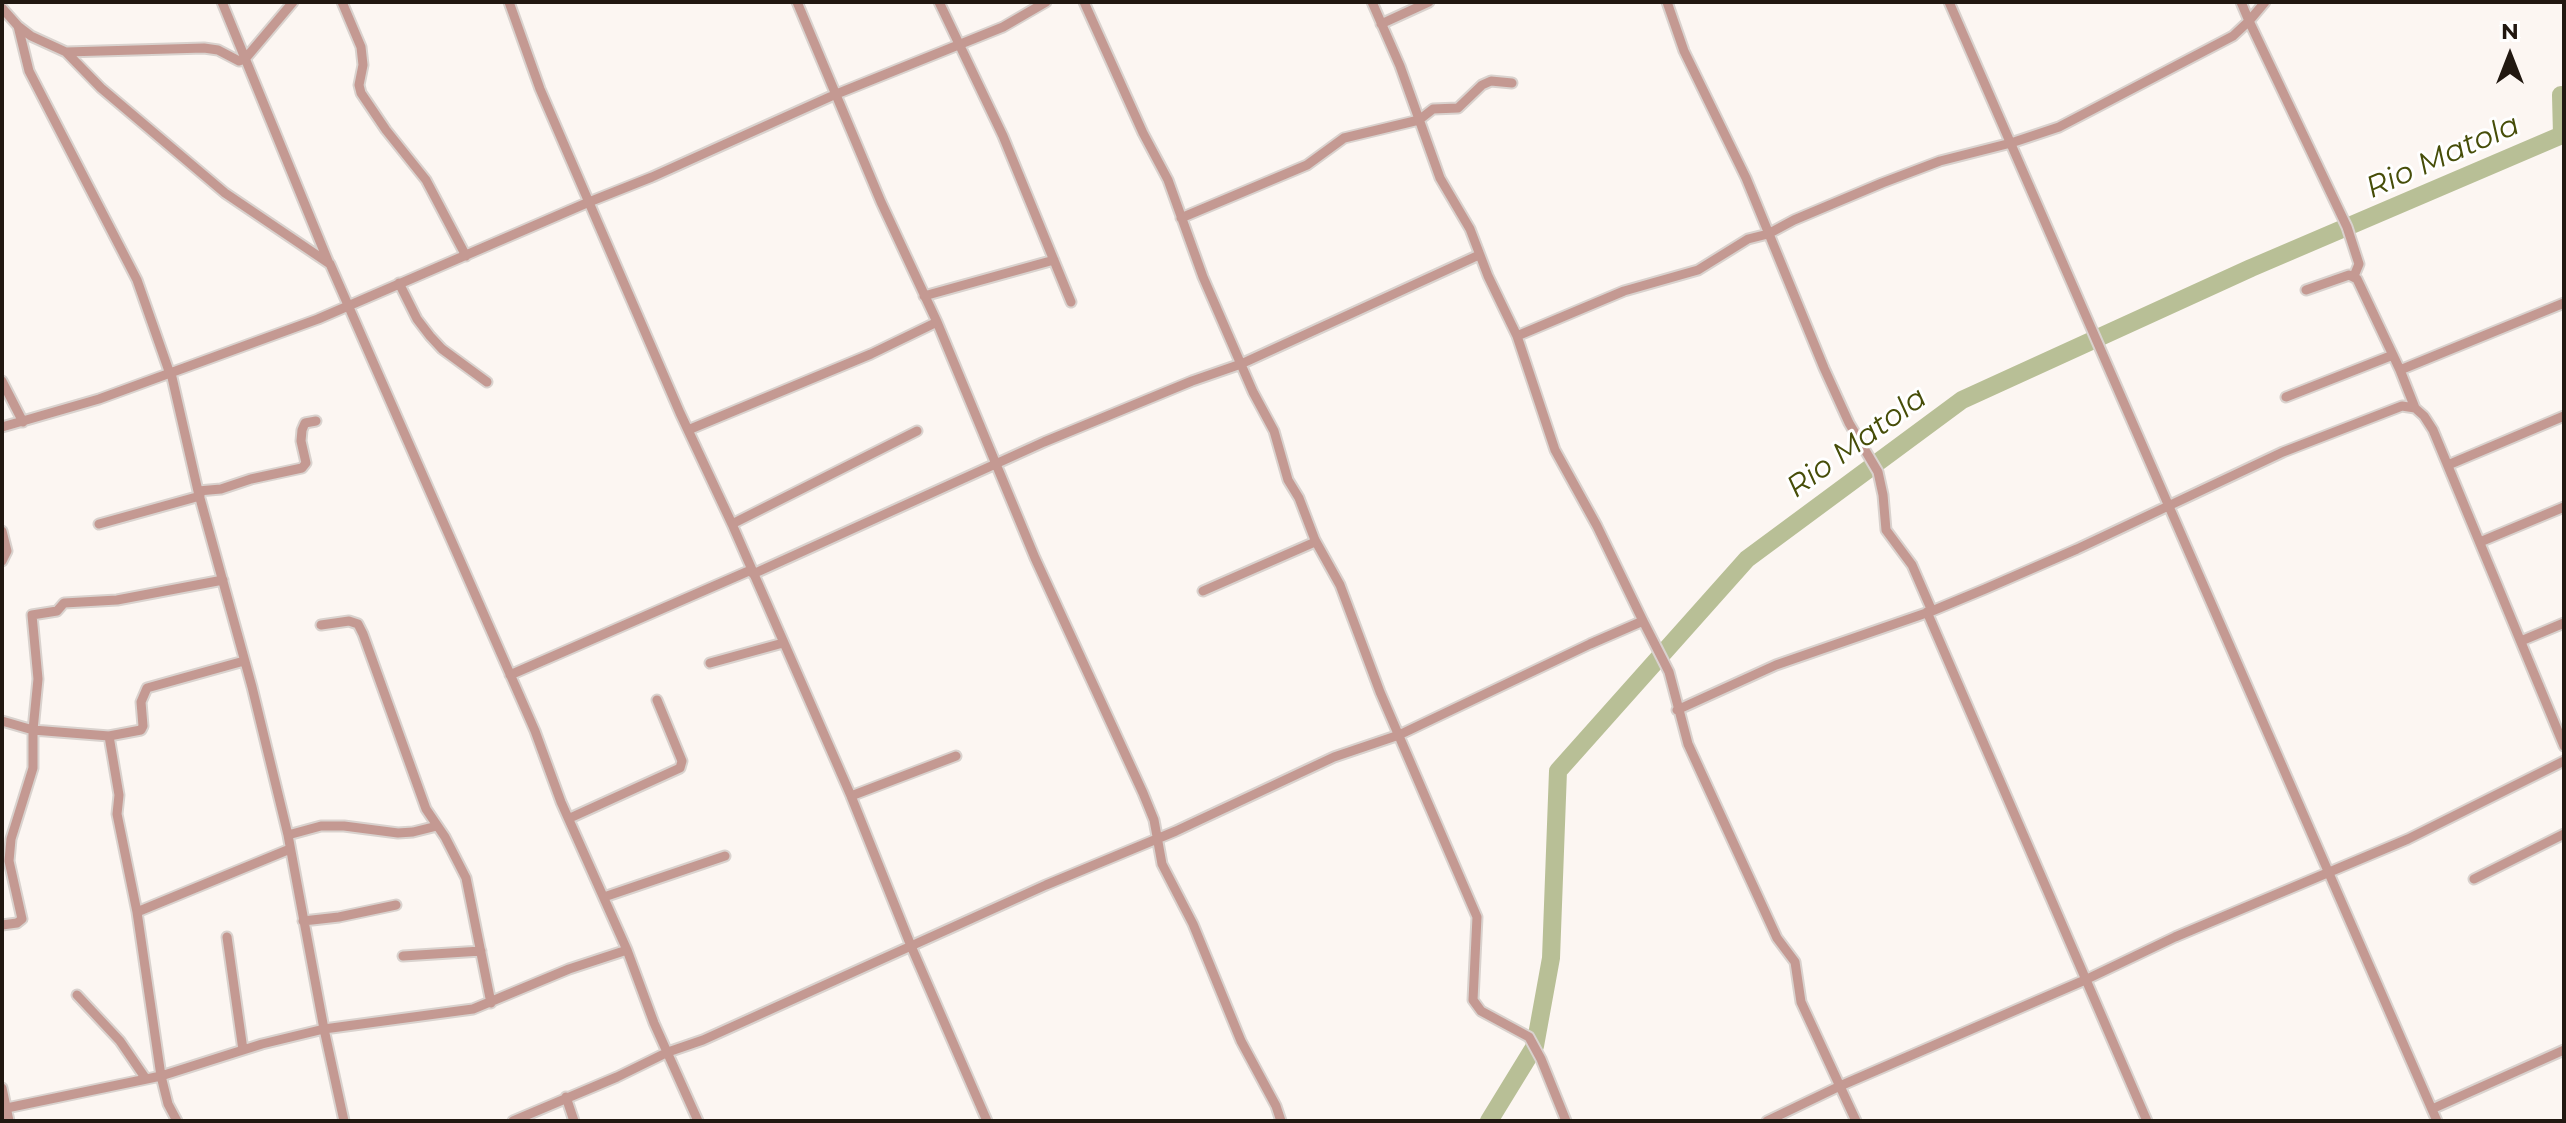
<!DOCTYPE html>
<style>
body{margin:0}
#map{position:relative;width:2566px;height:1123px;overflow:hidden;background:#fcf6f2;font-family:Montserrat,sans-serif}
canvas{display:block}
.frame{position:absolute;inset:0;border:4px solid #211811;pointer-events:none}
.north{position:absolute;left:2470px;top:16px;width:80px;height:80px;-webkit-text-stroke:6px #fff;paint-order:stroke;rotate:0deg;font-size:22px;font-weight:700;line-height:32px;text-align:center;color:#211811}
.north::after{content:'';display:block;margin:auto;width:28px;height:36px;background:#211811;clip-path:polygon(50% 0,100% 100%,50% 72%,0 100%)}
</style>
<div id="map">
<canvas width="2566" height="1123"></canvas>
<div class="frame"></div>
<div class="north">N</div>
</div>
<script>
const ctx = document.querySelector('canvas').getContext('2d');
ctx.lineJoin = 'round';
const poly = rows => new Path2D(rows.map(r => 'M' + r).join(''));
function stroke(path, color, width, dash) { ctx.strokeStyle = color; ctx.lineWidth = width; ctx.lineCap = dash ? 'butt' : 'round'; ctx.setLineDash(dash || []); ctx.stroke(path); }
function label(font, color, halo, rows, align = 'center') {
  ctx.font = font + ' Montserrat,sans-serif'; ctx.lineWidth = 6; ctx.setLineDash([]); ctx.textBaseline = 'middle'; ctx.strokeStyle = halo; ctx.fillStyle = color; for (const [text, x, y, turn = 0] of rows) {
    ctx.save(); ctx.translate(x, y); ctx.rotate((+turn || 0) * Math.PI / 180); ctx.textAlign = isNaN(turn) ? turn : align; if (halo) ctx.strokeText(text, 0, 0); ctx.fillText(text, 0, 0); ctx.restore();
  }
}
stroke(poly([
 [1489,1121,1535,1046,1551,958,1558,771,1747,559,1962,400,2251,268,2562,135,2561,95]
]), '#b8bf96', 18);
const street = poly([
 [222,2,328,261],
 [342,2,361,47,363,65,359,85,361,93,386,130,426,180,466,256],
 [509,2,540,89,680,413,732,524,851,796,911,946,987,1121],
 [797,2,881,202,937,322,1035,558,1143,793,1154,820,1162,864,1193,924,1241,1041,1276,1106,1281,1121],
 [939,2,1003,136,1071,302],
 [1084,2,1143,133,1168,180,1203,277,1253,392,1274,431,1288,480,1299,498,1315,540,1340,585,1380,692,1477,917,1473,1000,1481,1011,1529,1037,1541,1059,1566,1121],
 [1667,2,1684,51,1746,178,1824,368,1849,423,1878,472,1883,495,1886,530,1912,565,1932,611],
 [1949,2,2437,1121],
 [2265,2,2249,21,2347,227,2359,264,2354,276],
 [2,8,18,26,31,36,66,52,101,88,225,193,330,264,535,731,561,802,627,950,654,1023,698,1121],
 [1381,24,1429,2],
 [18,26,29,71,137,280,170,374],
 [66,52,204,48,218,50,239,61,245,59,293,2],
 [1181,218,1307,165,1344,138,1419,120,1433,109,1458,108,1482,85,1491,81,1512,83],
 [399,283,417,319,430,336,442,349,487,382],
 [2306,290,2349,275,2357,279,2400,370,2415,408],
 [924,296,1054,260],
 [1517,336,1624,291,1698,270,1748,239,1768,234,1794,220,1882,183,1940,161,2011,143,2059,127,2233,36,2249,21,2241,2],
 [2400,370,2564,303],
 [171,373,198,491,252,687,288,835,324,1029,344,1121],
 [2,381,23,422],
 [2286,397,2393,355],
 [2,427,99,399,318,319,589,202,652,177,834,95,1003,27,1046,2],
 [688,430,871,354,937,322],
 [2448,465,2564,416],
 [198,491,221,489,251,479,302,468,306,463,301,441,302,430,305,423,316,421],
 [99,524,200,496],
 [732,524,917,431],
 [2,531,7,551,2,561],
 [2480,542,2564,507],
 [753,574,1044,442,1192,381,1241,364,1479,255],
 [1203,591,1315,542],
 [1927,612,2147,1121],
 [1643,621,1669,672,1688,744,1777,938,1795,962,1801,1002,1856,1121],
 [321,625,349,621,358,624,363,634,426,809,445,837,466,878,491,1003],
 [2521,641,2564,623],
 [710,663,783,643],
 [510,675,751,570],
 [1677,710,1776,665,1932,611,1985,589,2077,549,2283,452,2402,406,2415,408,2424,416,2433,430,2564,746],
 [2,721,33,730,109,736],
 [851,796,956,756],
 [570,818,680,768,682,761,657,700],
 [288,835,321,826,344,826,398,833,413,832,437,826],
 [2474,879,2564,834],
 [604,897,725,856],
 [137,912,290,849],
 [303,921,339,917,396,905],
 [2,925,17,923,22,919,9,861,11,839,33,768,33,730,38,679,32,615,57,611,64,603,117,600,223,580],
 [227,937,243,1050],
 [403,956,481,951],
 [77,995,120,1041,146,1079],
 [2,1088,9,1121],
 [566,1097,574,1121],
 [2,1109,161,1076,262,1044,324,1029,473,1009,569,969,627,950],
 [2432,1109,2564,1050],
 [177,1121,168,1104,161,1076,137,912,117,814,119,795,109,736,141,730,143,726,141,702,147,688,244,661],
 [513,1121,617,1077,668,1052,703,1040,1046,885,1176,831,1334,757,1399,735,1590,644,1643,621,1597,526,1555,450,1517,336,1488,276,1470,229,1440,178,1400,66,1372,2],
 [1767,1121,1840,1086,2085,980,2175,937,2408,839,2564,761]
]);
stroke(street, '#d9d2ce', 13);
stroke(street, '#c49992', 9);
label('italic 30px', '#464d08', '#fff', [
 ["Rio Matola",2443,157,-24],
 ["Rio Matola",1857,443,-36]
]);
</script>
